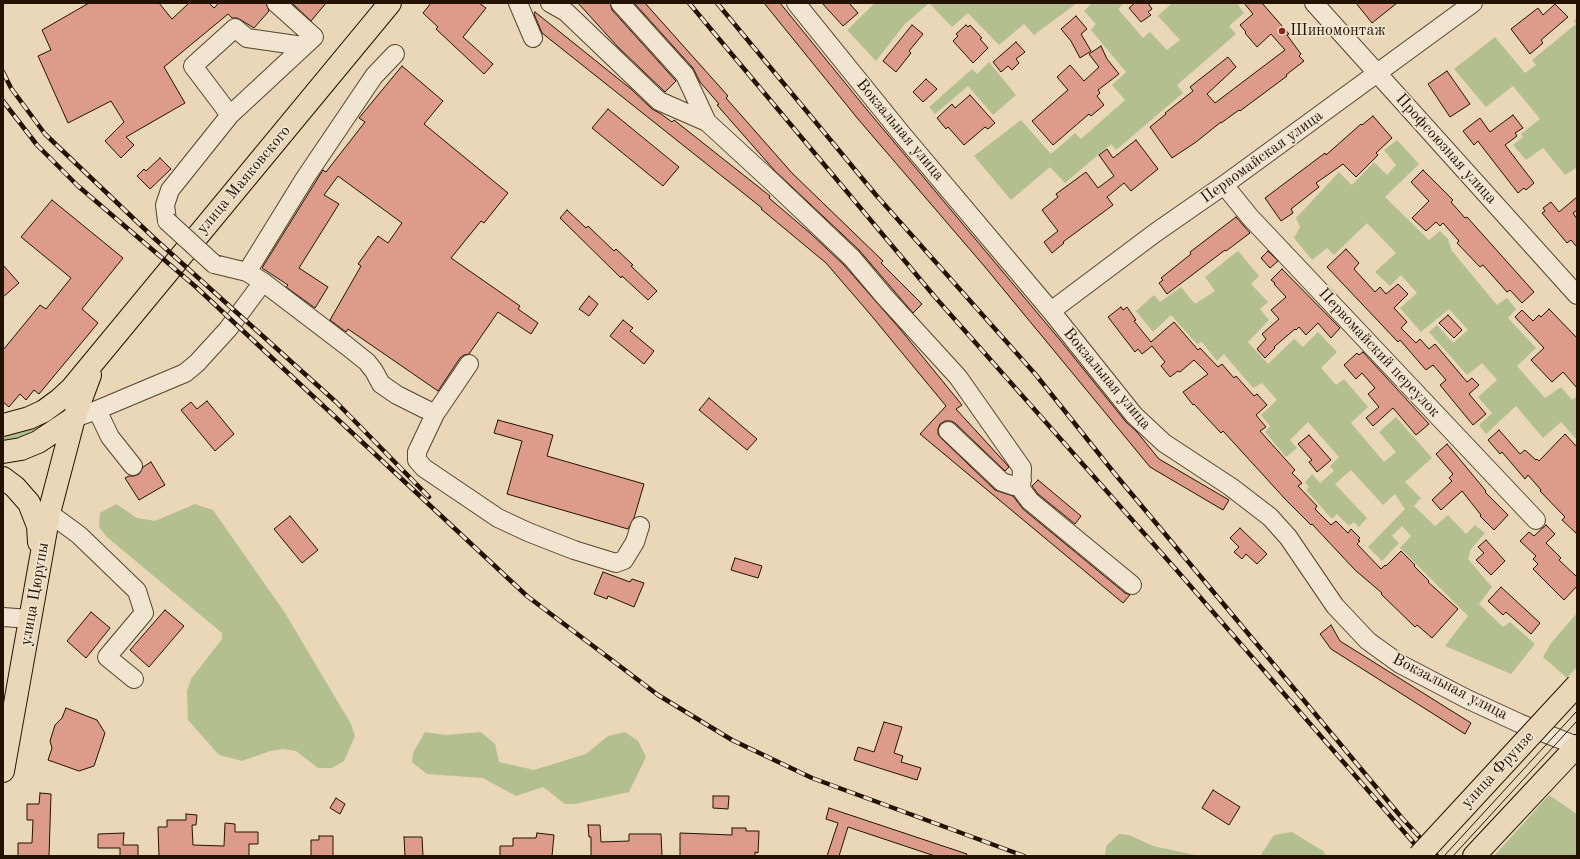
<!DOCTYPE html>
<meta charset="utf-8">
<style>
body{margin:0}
#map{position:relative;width:1580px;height:859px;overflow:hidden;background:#e9d7b8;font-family:"Old Standard TT",serif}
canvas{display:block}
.frame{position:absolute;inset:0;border:4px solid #231201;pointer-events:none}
</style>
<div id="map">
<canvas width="1580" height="859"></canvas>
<div class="frame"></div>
</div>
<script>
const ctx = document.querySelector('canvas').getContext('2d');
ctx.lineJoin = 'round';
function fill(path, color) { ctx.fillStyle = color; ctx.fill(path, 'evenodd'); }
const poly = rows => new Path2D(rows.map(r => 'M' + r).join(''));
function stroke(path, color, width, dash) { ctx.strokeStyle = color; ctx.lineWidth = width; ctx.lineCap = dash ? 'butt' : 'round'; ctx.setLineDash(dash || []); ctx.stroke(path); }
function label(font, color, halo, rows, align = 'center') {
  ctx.font = font + ' "Old Standard TT",serif'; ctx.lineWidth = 3.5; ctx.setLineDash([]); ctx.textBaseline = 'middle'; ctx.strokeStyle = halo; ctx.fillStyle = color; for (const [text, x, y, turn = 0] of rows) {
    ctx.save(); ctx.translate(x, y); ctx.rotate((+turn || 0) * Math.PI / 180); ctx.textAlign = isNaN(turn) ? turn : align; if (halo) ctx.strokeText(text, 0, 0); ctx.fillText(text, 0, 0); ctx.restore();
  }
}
fill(poly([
 [875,3,1077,3,1034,35,1024,24,999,45,968,13,952,27,929,3,904,25,876,61,847,30],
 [1092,3,1124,3,1118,9,1143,38,1150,32,1167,50,1180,40,1158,16,1172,3,1241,3,1238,5,1244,13,1229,26,1236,34,1177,85,1183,93,1116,150,1111,144,1065,183,1050,167,1011,200,974,156,1021,120,1051,154,1075,133,1081,139,1125,100,1112,85,1126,72,1091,30,1096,24,1084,11],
 [1577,18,1577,169,1576,168,1565,175,1543,148,1526,160,1513,145,1523,137,1521,134,1540,119,1513,86,1486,107,1454,69,1495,37,1525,73,1536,65,1532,60,1576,24,1574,20],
 [989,62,1016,95,993,115,968,86,935,114,929,107,972,69,977,74],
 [1397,140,1419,164,1385,197,1429,240,1440,231,1448,239,1452,251,1497,305,1507,298,1516,309,1508,318,1536,348,1517,366,1545,398,1561,387,1572,400,1577,396,1577,440,1561,422,1543,438,1516,406,1486,434,1479,425,1492,413,1478,397,1497,380,1482,363,1467,375,1429,332,1437,325,1453,343,1468,330,1449,309,1421,332,1400,308,1417,293,1401,275,1390,286,1375,272,1396,253,1367,223,1334,255,1327,248,1312,260,1294,238,1300,227,1296,218,1339,172,1352,185,1374,162,1387,175,1396,165,1384,150],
 [1238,251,1259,276,1251,284,1268,302,1260,309,1269,320,1248,342,1268,364,1294,339,1303,347,1318,332,1337,352,1321,368,1336,385,1344,379,1368,407,1351,423,1384,462,1396,452,1379,432,1396,417,1432,458,1405,482,1421,498,1414,506,1435,526,1448,515,1466,534,1475,525,1485,533,1471,549,1468,559,1492,587,1479,604,1503,627,1510,622,1535,644,1511,674,1445,646,1468,616,1400,548,1411,536,1402,526,1392,536,1399,543,1382,561,1368,547,1405,509,1395,494,1383,505,1351,470,1335,484,1367,518,1359,527,1354,522,1349,526,1337,514,1332,519,1306,490,1309,487,1305,482,1312,474,1320,483,1334,471,1330,466,1339,457,1308,422,1290,440,1297,448,1286,457,1265,432,1270,426,1261,415,1277,400,1262,383,1253,388,1224,354,1217,361,1202,342,1197,344,1171,315,1153,332,1136,311,1154,295,1160,302,1181,287,1195,304,1215,291,1205,277],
 [59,413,62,414,52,427,3,444,3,432],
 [116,504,137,518,155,521,195,504,213,510,285,613,351,724,355,736,344,761,332,768,318,768,296,751,283,749,270,751,242,761,219,755,188,720,187,691,191,679,222,639,222,633,107,537,99,527,100,513],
 [1577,613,1577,667,1567,678,1543,657,1551,643],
 [425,732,446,735,481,732,495,744,499,762,534,770,586,754,608,736,625,732,638,741,646,757,629,792,575,804,565,804,543,787,516,796,483,778,427,774,412,762,413,753],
 [1549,795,1577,814,1577,856,1494,856],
 [1292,832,1323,851,1326,856,1260,856,1274,835],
 [1119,834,1129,835,1153,846,1200,856,1105,856,1106,846]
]), '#b4bf90');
const building = poly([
 [89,3,159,3,172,19,189,3,209,3,214,8,219,3,266,3,269,11,254,28,241,20,237,18,232,18,228,14,164,67,185,103,126,137,134,145,121,158,105,141,124,122,111,101,68,123,38,56,51,50,42,30,89,3],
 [292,3,326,3,311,21,292,3],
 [431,3,479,3,486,8,463,37,493,64,484,74,436,29,438,27,423,13,431,3],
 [578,3,610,3,612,10,676,81,665,92,618,47,578,3],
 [634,3,645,3,728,96,726,98,792,173,883,261,881,263,922,304,913,313,859,250,775,171,717,105,719,104,700,82,693,68,634,3],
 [764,3,780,3,868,111,1060,340,1126,422,1137,432,1159,459,1229,500,1223,510,1150,467,985,267,858,119,764,3],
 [822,3,849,3,858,13,843,26,822,3],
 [1135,3,1148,3,1152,9,1148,12,1151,15,1141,22,1129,8,1135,3],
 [1244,3,1262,3,1289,34,1287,35,1301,54,1299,56,1304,61,1286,75,1287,76,1240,111,1239,110,1221,123,1221,122,1196,142,1172,158,1150,127,1166,114,1165,113,1193,91,1190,87,1228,57,1236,67,1207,94,1215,103,1285,50,1271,34,1257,47,1245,33,1246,32,1240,25,1253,14,1244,3],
 [1356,3,1397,3,1372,23,1356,3],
 [1555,4,1568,17,1541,40,1543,43,1530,54,1511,29,1538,8,1543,15,1555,4],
 [535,12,631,89,652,109,661,114,672,122,674,120,770,196,769,198,810,233,844,265,900,329,962,405,956,409,1009,467,1005,471,955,423,951,421,945,421,940,424,938,429,938,434,941,438,995,490,1013,496,1023,509,1125,593,1130,595,1123,603,920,434,946,406,870,314,826,263,761,209,762,208,542,33,534,14,535,12],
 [1076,16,1087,29,1081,34,1091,51,1080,58,1071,41,1061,29,1076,16],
 [912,25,923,34,909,51,911,53,896,72,883,61,912,25],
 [966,25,968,27,970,25,982,38,980,39,988,48,973,63,953,41,958,36,956,34,966,25],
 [1016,42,1025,52,1016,59,1019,63,1012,70,1008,66,1001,72,993,62,1016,42],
 [1101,46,1107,59,1119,74,1098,90,1100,93,1097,96,1104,105,1091,116,1089,114,1053,145,1032,121,1068,90,1057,77,1070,65,1084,81,1099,67,1089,54,1101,46],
 [402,66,443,101,424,124,508,193,484,223,481,221,451,258,520,306,518,309,538,323,531,334,498,312,469,354,464,355,460,358,438,391,348,329,346,332,330,320,361,266,358,264,378,236,388,243,402,223,338,176,324,195,339,204,299,268,328,287,315,308,286,287,288,285,262,268,323,170,326,172,365,122,359,118,402,66],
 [1447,71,1470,104,1450,117,1428,84,1447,71],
 [926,79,937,89,923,102,913,92,926,79],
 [970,95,995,123,988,129,985,127,964,145,948,127,946,129,937,118,952,104,955,108,970,95],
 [608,109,679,167,663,186,592,128,608,109],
 [1513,115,1523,128,1515,133,1517,136,1505,145,1534,183,1526,190,1524,188,1518,193,1480,144,1478,141,1474,145,1463,131,1480,118,1490,132,1513,115],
 [1373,116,1392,138,1376,153,1378,155,1356,177,1343,164,1316,183,1319,187,1291,209,1293,213,1281,221,1265,198,1325,153,1326,155,1361,124,1362,125,1373,116],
 [1136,140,1158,169,1131,191,1124,183,1107,197,1113,205,1063,242,1064,243,1052,253,1044,242,1058,231,1042,210,1058,197,1056,194,1086,172,1098,188,1114,176,1099,155,1107,149,1113,158,1136,140],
 [160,158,171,169,150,189,137,176,144,169,146,171,160,158],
 [1423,170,1453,200,1451,202,1465,218,1467,217,1534,292,1522,303,1510,290,1507,292,1483,265,1480,267,1457,243,1459,241,1443,223,1440,226,1436,222,1426,231,1412,218,1429,201,1411,182,1423,170],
 [1577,197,1577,210,1573,213,1577,219,1577,247,1571,240,1567,243,1542,213,1545,211,1543,208,1551,202,1559,212,1577,197],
 [52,200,123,258,82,309,98,323,39,394,34,390,26,400,20,394,9,407,3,402,3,350,40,305,46,309,71,278,21,237,52,200],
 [567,210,586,228,588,226,614,251,616,249,633,265,631,266,657,291,648,300,622,276,621,278,560,218,567,210],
 [1236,217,1250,233,1226,251,1225,250,1167,294,1159,283,1163,280,1161,278,1191,254,1190,252,1236,217],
 [1346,249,1359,263,1354,269,1375,292,1380,287,1386,294,1398,284,1408,294,1394,308,1407,322,1401,328,1416,343,1420,339,1429,349,1435,344,1467,382,1472,378,1479,385,1469,394,1486,414,1473,425,1440,385,1446,380,1433,365,1426,370,1400,340,1398,342,1327,267,1346,249],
 [1268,251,1278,261,1270,268,1261,258,1268,251],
 [3,265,19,283,3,297,3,265],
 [1282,269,1340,328,1331,338,1318,323,1306,335,1299,327,1296,330,1295,329,1274,347,1275,348,1265,358,1257,349,1266,339,1262,334,1279,319,1271,310,1286,297,1274,284,1275,283,1271,280,1282,269],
 [589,296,598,304,589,316,579,309,589,296],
 [1121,307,1123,310,1127,307,1136,320,1134,321,1151,342,1174,322,1198,350,1200,348,1218,367,1222,364,1234,378,1236,376,1254,396,1257,394,1267,405,1256,415,1266,427,1260,431,1295,470,1292,473,1302,483,1298,486,1317,506,1315,509,1331,525,1336,521,1348,533,1351,529,1360,538,1358,540,1360,541,1357,544,1381,569,1385,565,1386,566,1401,551,1415,565,1414,566,1429,581,1428,582,1458,609,1432,638,1417,625,1415,627,1381,594,1382,593,1355,570,1312,524,1311,525,1286,500,1223,431,1221,433,1194,404,1193,405,1183,392,1208,374,1194,360,1180,372,1178,371,1170,377,1161,366,1165,362,1152,346,1142,354,1138,349,1135,352,1108,317,1121,307],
 [1549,309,1577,338,1577,388,1563,372,1552,382,1531,360,1544,348,1515,317,1522,310,1533,321,1539,315,1541,317,1549,309],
 [1448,315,1462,330,1454,338,1439,323,1448,315],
 [623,320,633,328,630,331,654,351,644,364,610,336,623,320],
 [1363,352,1429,424,1416,435,1393,408,1373,426,1366,418,1379,407,1368,394,1375,388,1362,373,1356,379,1344,365,1357,353,1359,355,1363,352],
 [709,398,757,439,747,450,699,410,709,398],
 [207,401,234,434,215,451,181,410,191,402,197,409,207,401],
 [498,420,553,435,547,456,644,484,634,518,628,529,507,494,522,441,494,433,498,420],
 [1499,430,1520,454,1525,450,1536,460,1537,459,1539,461,1565,434,1577,447,1577,534,1562,520,1565,517,1540,491,1541,490,1528,475,1525,479,1502,452,1500,454,1488,440,1499,430],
 [1309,435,1331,460,1317,472,1309,462,1312,460,1298,444,1309,435],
 [1447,444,1486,491,1485,492,1508,515,1494,530,1480,516,1481,515,1462,491,1441,510,1432,500,1452,481,1449,478,1453,474,1436,454,1447,444],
 [151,462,165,485,139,500,125,478,129,476,134,476,139,474,143,467,151,462],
 [1038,480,1081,516,1075,524,1038,494,1032,486,1038,480],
 [290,516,318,550,302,563,274,529,290,516],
 [1546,525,1555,534,1546,543,1561,558,1559,560,1577,577,1577,586,1564,600,1533,569,1538,564,1533,559,1536,556,1520,541,1529,532,1534,536,1546,525],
 [1240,528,1267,554,1257,564,1246,554,1242,559,1234,552,1239,547,1230,538,1240,528],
 [1486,540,1505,561,1491,575,1476,560,1484,553,1478,547,1486,540],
 [735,558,762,566,758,578,731,570,735,558],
 [603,572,630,582,632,579,644,583,634,607,608,596,607,599,594,594,603,572],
 [1501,587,1540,623,1531,634,1506,612,1503,615,1488,601,1501,587],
 [165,610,184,626,149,667,130,650,165,610],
 [91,612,110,628,86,658,67,641,91,612],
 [1331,625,1340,641,1471,723,1465,734,1331,649,1320,634,1331,625],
 [66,708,97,720,105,733,94,766,79,771,48,760,52,748,50,741,55,725,62,718,66,708],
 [884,722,902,727,894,753,903,756,901,762,921,768,917,780,854,760,858,747,874,752,884,722],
 [1213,790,1240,807,1229,825,1202,808,1213,790],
 [40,793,51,794,49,856,18,856,18,843,32,843,33,820,27,820,27,804,39,804,40,793],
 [713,796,729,796,728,809,713,808,713,796],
 [336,798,345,804,340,814,330,808,336,798],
 [829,808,967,854,966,856,935,856,848,827,839,856,827,856,838,823,826,819,829,808],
 [186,814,197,815,196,825,192,825,193,845,224,846,225,823,235,824,235,832,258,832,258,844,249,844,249,856,159,856,158,827,167,827,167,820,186,820,186,814],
 [588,825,600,825,601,842,629,841,629,834,661,834,662,856,591,856,591,837,589,837,588,825],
 [732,828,746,828,746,831,759,831,758,853,755,852,755,856,680,856,680,833,732,835,732,828],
 [124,833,123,845,138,845,138,856,120,856,120,848,98,848,98,834,124,833],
 [537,833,554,835,552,856,500,856,500,846,513,846,513,838,536,838,537,833],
 [319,836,333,836,333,856,311,856,311,840,319,840,319,836],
 [404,837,422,837,423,856,405,856,404,837]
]);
fill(building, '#dd9c8a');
stroke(building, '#231201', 1);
const minor = poly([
 [518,3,533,38],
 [550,3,566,12,659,101,707,122],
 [620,3,685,75,707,122,769,179,852,258,884,296,958,377,1022,468,1021,489,1030,501,1132,585],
 [796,3,901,133,1051,311,1134,415,1164,443,1231,487,1270,517,1288,537,1335,606,1368,641,1400,664,1467,699,1519,723,1577,746],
 [1314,3,1577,295],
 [230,115,193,66,235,28,247,38,303,46],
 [1224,185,1250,217,1536,520],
 [167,221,165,205,170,190,230,115,314,37,276,3],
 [214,264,247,272,263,282,347,346,367,362,374,371,381,384,397,395,435,414,469,364],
 [247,272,305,178,374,76,395,54],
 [1051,311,1155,233,1224,185,1473,3],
 [97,410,110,437,133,466],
 [435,414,417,452,417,460,424,468,498,518,528,532,574,550,616,563,624,560,635,542,640,526],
 [74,418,97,410,185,373,197,363,228,329,263,282],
 [948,431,1002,482,1014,486,1022,480],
 [49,513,79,535,137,591,144,613,107,657,134,679],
 [3,617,30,619]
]);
const major = poly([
 [3,425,29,418,44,411,59,400,72,388,390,3],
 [3,452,21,449,38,442,74,418],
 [3,478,15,487,29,503,38,526,39,542],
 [3,771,49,513,74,418,90,375],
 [1474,856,1577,746]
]);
stroke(minor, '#54432f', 20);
stroke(major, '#231201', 24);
stroke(minor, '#f1e5d1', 18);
stroke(major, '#e9d7b8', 22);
stroke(poly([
 [1444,856,1577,711],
 [1453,856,1577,721]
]), '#231201', 1);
const rail = poly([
 [689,3,935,297,1180,574,1425,856],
 [717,3,876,195,1036,375,1115,474,1402,818,1437,856],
 [3,72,11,88,45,134,154,238,336,402,429,497],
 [3,101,37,145,78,186,196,287,527,596,658,695,732,740,812,778,1024,856]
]);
stroke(rail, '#231201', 4.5);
stroke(rail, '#f1e5d1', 3, [9]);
const minorBridge = poly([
 [167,221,214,264]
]);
const majorBridge = poly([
 [1419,856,1577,685]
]);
stroke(minorBridge, '#54432f', 20, []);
stroke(majorBridge, '#231201', 24, []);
stroke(minorBridge, '#f1e5d1', 18);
stroke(majorBridge, '#e9d7b8', 22);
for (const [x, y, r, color] of [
 [1282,31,4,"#8f2418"]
]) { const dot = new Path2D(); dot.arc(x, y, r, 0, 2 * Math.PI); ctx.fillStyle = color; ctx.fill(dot); stroke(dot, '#f1e5d1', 1.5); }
label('16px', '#231201', '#f1e5d1', [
 ["Шиномонтаж",1290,31]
], 'left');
label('16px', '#231201', '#f1e5d1', [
 ["Вокзальная улица",900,130,50],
 ["Профсоюзная улица",1446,149,48],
 ["Первомайская улица",1262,157,-36],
 ["улица Маяковского",244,180,-50],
 ["Первомайский переулок",1379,353,47],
 ["Вокзальная улица",1107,379,50],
 ["улица Цюрупы",35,594,-80],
 ["Вокзальная улица",1450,687,27],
 ["улица Фрунзе",1498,770,-47]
]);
</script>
